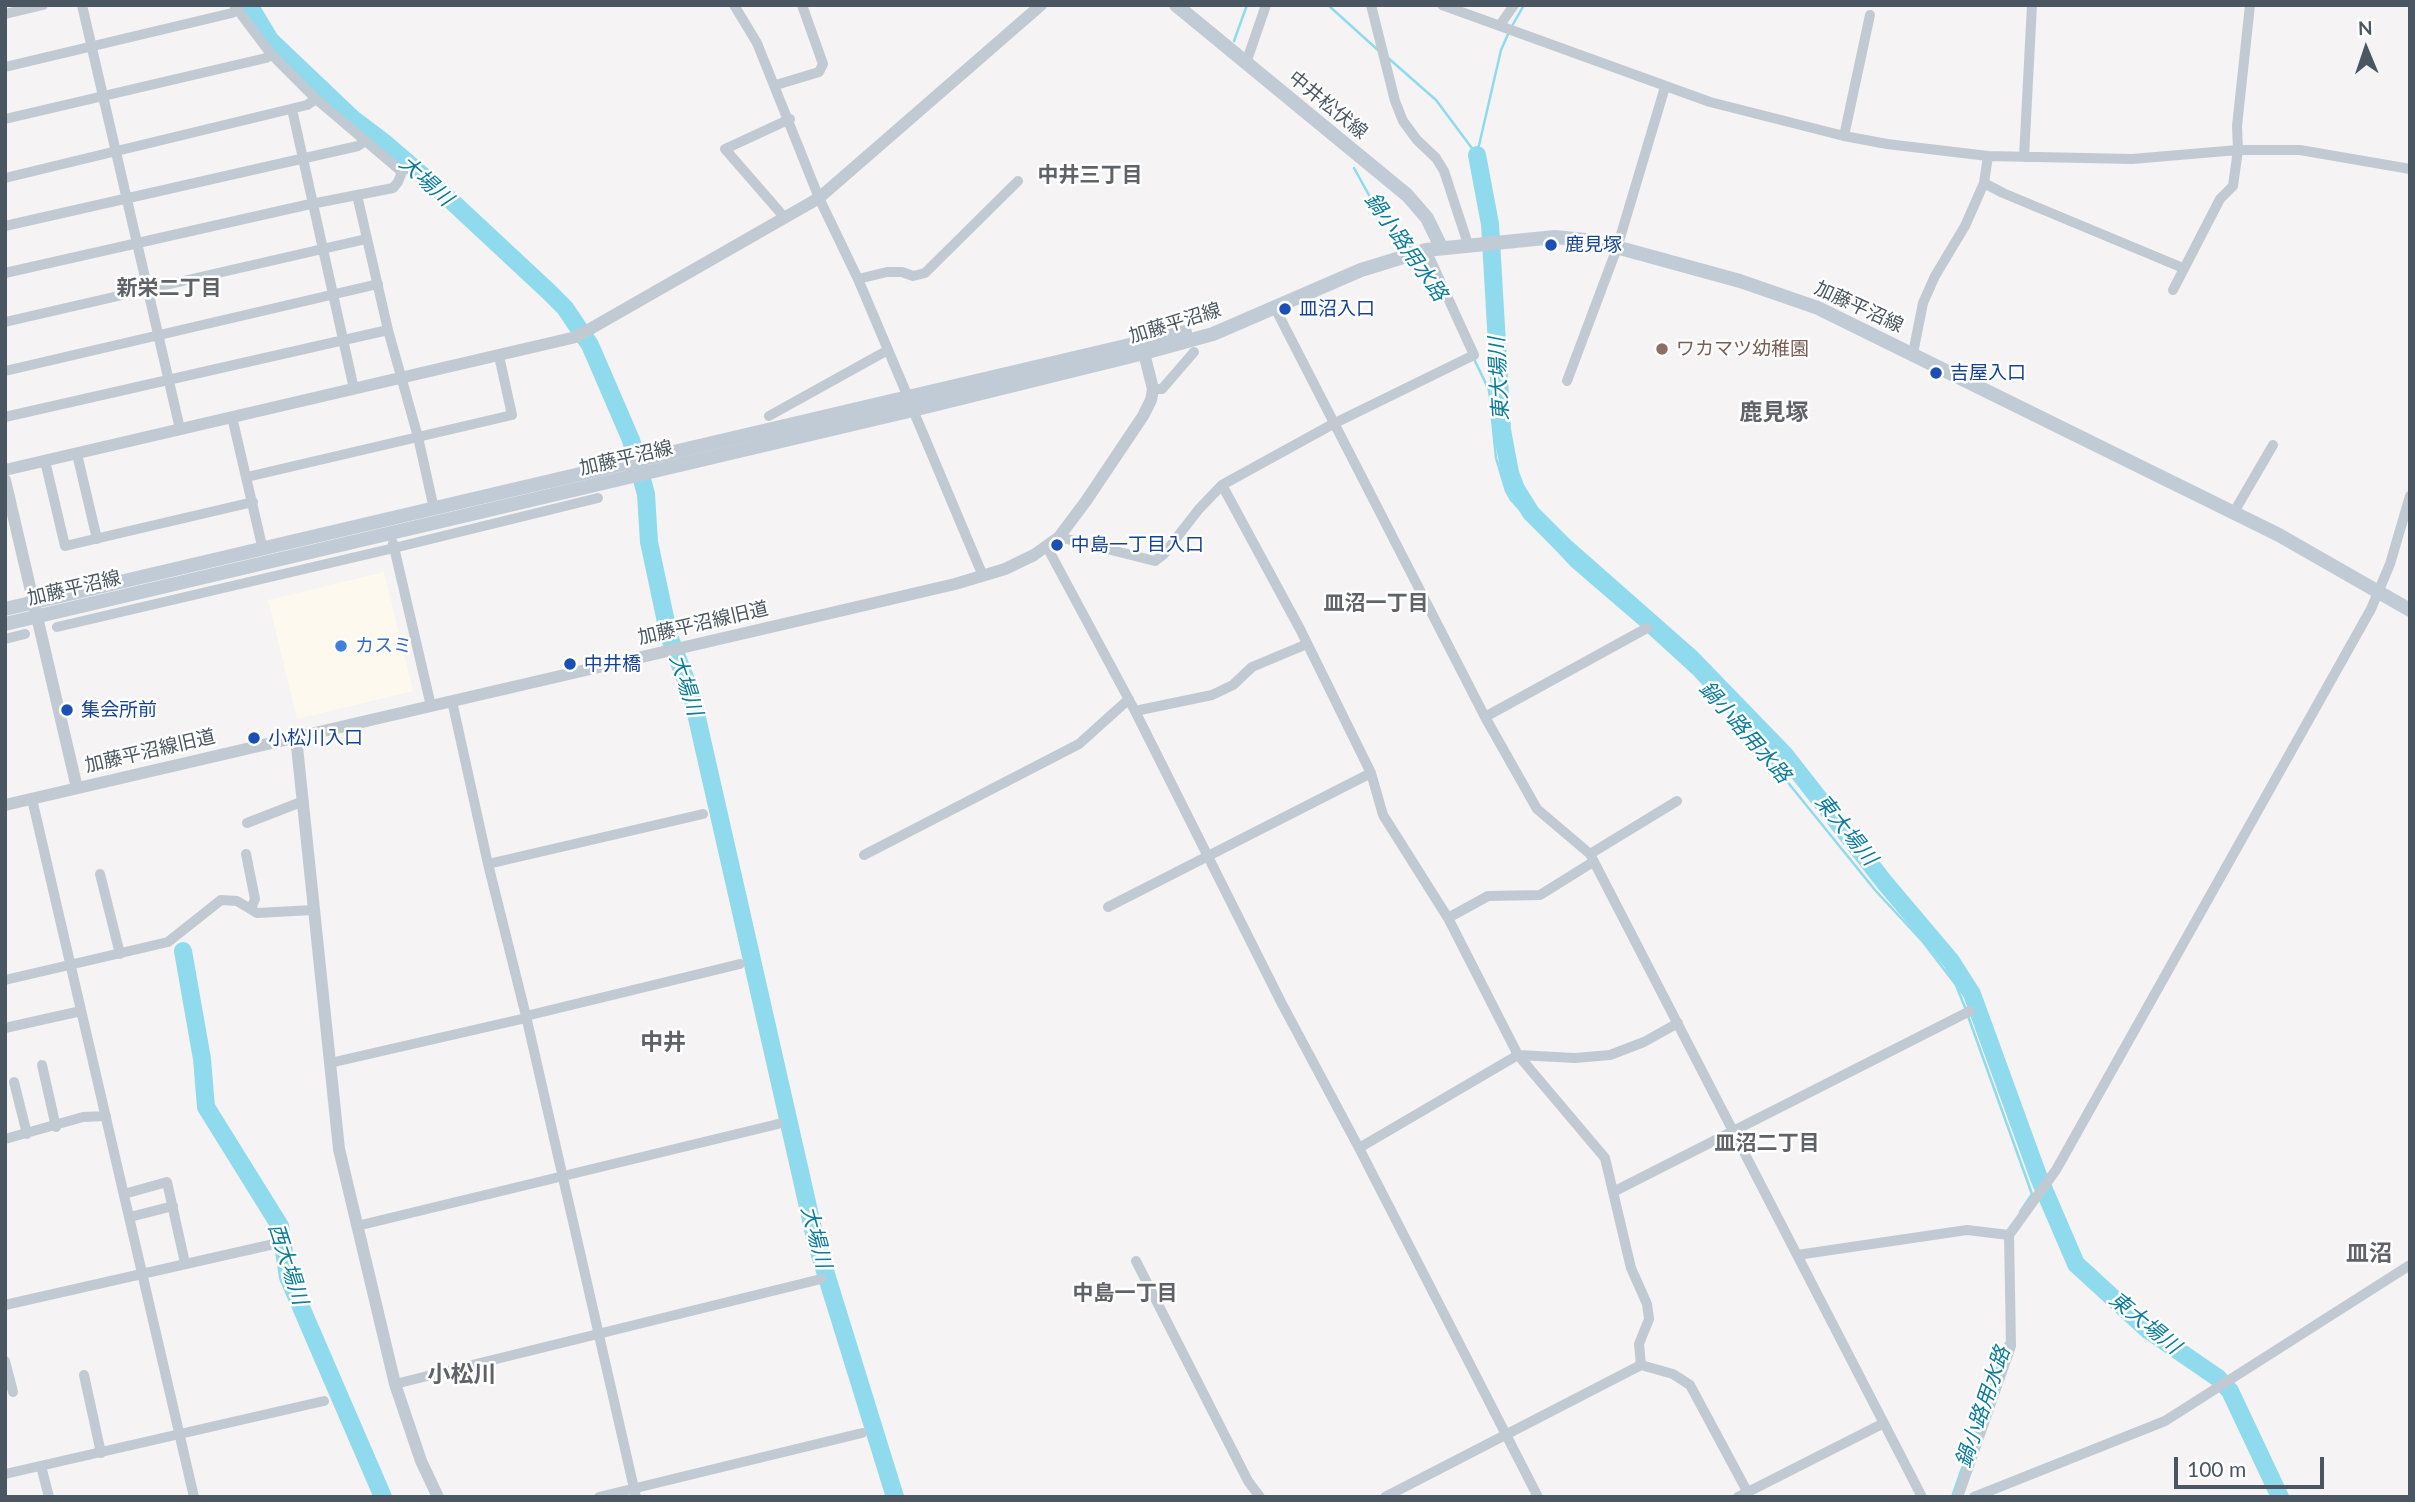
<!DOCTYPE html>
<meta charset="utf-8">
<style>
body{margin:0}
#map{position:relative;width:2415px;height:1502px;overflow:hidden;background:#f5f3f3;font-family:Lato,sans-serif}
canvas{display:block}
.frame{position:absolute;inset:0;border:7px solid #4a5661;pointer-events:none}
.north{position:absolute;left:2331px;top:14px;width:70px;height:70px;-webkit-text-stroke:5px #fff;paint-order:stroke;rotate:358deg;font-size:19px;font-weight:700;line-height:28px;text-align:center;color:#4a5661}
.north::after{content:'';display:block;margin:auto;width:24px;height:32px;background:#4a5661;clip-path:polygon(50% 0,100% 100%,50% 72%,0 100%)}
.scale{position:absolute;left:2174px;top:1457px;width:150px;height:32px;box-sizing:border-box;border:4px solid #4a5661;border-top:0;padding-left:9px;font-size:21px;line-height:24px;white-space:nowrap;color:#4a5661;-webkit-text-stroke:5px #fff;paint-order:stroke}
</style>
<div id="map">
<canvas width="2415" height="1502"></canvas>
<div class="frame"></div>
<div class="north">N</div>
<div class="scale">100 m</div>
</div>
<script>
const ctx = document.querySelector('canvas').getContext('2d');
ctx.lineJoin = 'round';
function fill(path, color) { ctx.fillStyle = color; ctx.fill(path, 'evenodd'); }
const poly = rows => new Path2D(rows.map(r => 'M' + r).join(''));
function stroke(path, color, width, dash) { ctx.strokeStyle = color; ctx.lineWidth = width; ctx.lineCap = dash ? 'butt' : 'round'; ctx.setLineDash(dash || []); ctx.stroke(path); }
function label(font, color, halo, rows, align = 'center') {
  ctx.font = font + ' Lato,"Noto Sans JP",sans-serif'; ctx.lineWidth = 5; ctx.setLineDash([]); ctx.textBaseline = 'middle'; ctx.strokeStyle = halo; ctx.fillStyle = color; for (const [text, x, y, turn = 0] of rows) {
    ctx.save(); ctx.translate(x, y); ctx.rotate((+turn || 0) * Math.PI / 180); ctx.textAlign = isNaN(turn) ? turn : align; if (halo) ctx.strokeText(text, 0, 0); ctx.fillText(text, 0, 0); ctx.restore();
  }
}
fill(poly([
 [384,572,413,691,297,719,268,600]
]), '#fdf9ef');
stroke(poly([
 [1328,5,1379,51],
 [1512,26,1524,5],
 [1234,41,1247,5],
 [1387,57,1436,100,1477,155],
 [1477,154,1501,50,1509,32],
 [1354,168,1375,206,1413,250],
 [1419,259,1437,285],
 [1474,359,1489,390,1496,458,1506,491,1511,500,1571,565,1642,626],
 [1647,631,1693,673,1747,732,1875,890,1923,942,1956,985,1966,1010],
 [1968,1016,2032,1194,2020,1212],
 [1952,1497,2006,1343]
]), '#90daee', 2.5);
stroke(poly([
 [249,5,270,40,353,119,386,144,445,195,548,291,565,308,590,345,631,440,646,494,649,542,669,636,692,696,816,1242,895,1497],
 [1477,155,1490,224,1502,430,1510,473,1516,489,1531,513,1565,547,1691,658,1785,755,1885,883,1951,961,1972,994,2039,1178,2076,1264,2148,1330,2218,1378,2230,1391,2280,1497],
 [183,951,202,1059,206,1107,280,1226,288,1277,383,1497]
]), '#90daee', 18);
stroke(poly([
 [82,5,180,429],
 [734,5,757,43,819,198,858,279,908,397],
 [1371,5,1395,101,1403,121,1417,140,1436,158,1444,171,1468,244],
 [1442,5,1710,102,1844,136,1887,144,1988,156,2132,159,2238,150,2300,150,2410,169],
 [5,14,43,5],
 [1500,25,1514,5],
 [1246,63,1266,5],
 [5,67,232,13,236,10],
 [776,85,819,72,823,64,802,5],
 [292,109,354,389],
 [5,119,266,58,271,54],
 [1844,136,1870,15],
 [2024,157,2032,5],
 [5,178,307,105,316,99],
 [1984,183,2003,193,2183,268],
 [357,195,388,330,418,437,434,509],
 [785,218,725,149,790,119],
 [5,226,358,146,365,141],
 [5,273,306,205,393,188,398,182,402,172,316,99,271,54,234,5],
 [858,279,887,272,902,272,913,276,925,273,1018,181],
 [2173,290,2220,199,2233,186,2238,150,2237,126,2250,5],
 [1274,306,1485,717,1537,809,1590,854,1922,1497],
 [5,322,366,239],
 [1913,353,1923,303,1935,276,1965,226,1984,183,1988,156],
 [5,371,378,284],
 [1567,381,1617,248,1665,87],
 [1153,389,1162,389,1194,352],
 [913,410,983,576],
 [769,416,888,350],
 [5,417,388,330],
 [232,417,263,550],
 [77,454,97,539],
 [45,461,65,546,253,502],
 [247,477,512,415,499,356],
 [1222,485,1300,629,1371,773,1383,815,1448,918,1518,1055,1605,1158,1631,1268,1647,1304,1649,1319,1639,1344,1641,1365],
 [2234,512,2273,445],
 [1059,537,1155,561,1164,554,1199,509,1222,485,1333,424,1474,355,1426,250],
 [393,543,431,706],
 [1047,547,1135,711,1281,1002,1359,1148,1538,1497],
 [57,627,394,548,598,498],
 [5,639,25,634],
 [452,701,488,864,526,1016,636,1497],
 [1135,711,1212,695,1233,685,1252,667,1307,644],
 [1485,717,1647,628],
 [32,799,194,1497],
 [247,823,301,802],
 [246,854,255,899,251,909],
 [1590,854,1677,801],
 [864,855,1079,744,1129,699],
 [488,864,703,814],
 [100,874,120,954],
 [1108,907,1371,773],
 [1448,918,1488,896,1540,895,1593,862],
 [5,980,168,942,221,900,237,901,257,913,313,910],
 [526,1016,740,964],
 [5,1028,81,1011],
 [330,1063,526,1018],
 [42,1065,56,1127],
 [14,1082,27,1134],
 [5,1139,83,1117,106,1116],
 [1359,1148,1518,1055,1575,1058,1610,1055,1644,1042,1678,1023],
 [1613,1192,1970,1011],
 [124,1194,167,1182,185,1263],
 [130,1217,173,1206],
 [357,1226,778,1124],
 [1797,1255,1967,1230,2009,1235],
 [1136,1261,1248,1481,1260,1497],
 [5,1305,274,1244],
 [5,1361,13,1392],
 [84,1375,101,1453],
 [395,1384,821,1279],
 [41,1466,49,1497],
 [5,1474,324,1401],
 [599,1497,862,1433],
 [1385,1497,1641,1365,1673,1374,1690,1385,1748,1493],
 [1738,1497,1884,1423],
 [1958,1497,2011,1346,2009,1235,2056,1170,2371,609,2390,564,2410,496],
 [1974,1497,2165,1421,2410,1265]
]), '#c1cad2', 10);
stroke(poly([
 [5,470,576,337,819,198,1041,5],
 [5,480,77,788],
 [296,737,339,1149,395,1384,421,1461,438,1497],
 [5,805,801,620,955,584,1005,569,1034,555,1059,537,1086,501,1143,416,1151,400,1153,389,1142,345]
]), '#c1cad2', 12);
stroke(poly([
 [1176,5,1407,195,1427,218,1441,247],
 [5,609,1185,332],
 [5,624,913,410,1144,353,1213,334,1361,270,1426,250,1555,237,1585,240,1627,250,1740,281,1818,308,2279,535,2410,610]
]), '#c1cbd6', 14);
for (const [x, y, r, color] of [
 [1551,245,7,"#1a4fb4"],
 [1285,309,7,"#1a4fb4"],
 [1662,349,7,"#8d6e63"],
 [1936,373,7,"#1a4fb4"],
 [1057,545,7,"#1a4fb4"],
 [341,646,7,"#3f7fe0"],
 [570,664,7,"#1a4fb4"],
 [67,710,7,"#1a4fb4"],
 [254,738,7,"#1a4fb4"]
]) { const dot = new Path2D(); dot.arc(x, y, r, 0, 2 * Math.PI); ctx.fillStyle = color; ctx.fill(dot); stroke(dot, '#fff', 2.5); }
label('19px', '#4a5661', '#fff', [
 ["中井松伏線",1328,105,39],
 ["加藤平沼線",1859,307,25],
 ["加藤平沼線",1175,323,-17],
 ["加藤平沼線",626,458,-13],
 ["加藤平沼線",74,588,-13],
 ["加藤平沼線旧道",703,623,-13],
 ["加藤平沼線旧道",150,751,-13]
]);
label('19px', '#164399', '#fff', [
 ["鹿見塚",1565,245],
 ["皿沼入口",1299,309],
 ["吉屋入口",1950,373],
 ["中島一丁目入口",1071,545],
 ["中井橋",584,664],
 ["集会所前",81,710],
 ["小松川入口",268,738]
], 'left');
label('19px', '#785e54', '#fff', [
 ["ワカマツ幼稚園",1676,349]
], 'left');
label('19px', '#366cbe', '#fff', [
 ["カスミ",355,646]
], 'left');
label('bold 21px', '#5f6368', '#fff', [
 ["中井三丁目",1090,175],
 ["新栄二丁目",169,288],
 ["皿沼一丁目",1376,603],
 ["皿沼二丁目",1767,1143],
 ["中島一丁目",1125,1293]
]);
label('italic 21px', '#0c7c9b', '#fff', [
 ["大場川",426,181,42],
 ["鍋小路用水路",1406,247,55],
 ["東大場川",1499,379,-93],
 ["大場川",686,685,72],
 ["鍋小路用水路",1745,732,49],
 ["東大場川",1846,830,51],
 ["大場川",816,1237,75],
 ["西大場川",288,1264,72],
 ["東大場川",2145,1323,39],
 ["鍋小路用水路",1983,1407,-71]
]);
label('bold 23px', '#5f6368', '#fff', [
 ["鹿見塚",1774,413],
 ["中井",663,1043],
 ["皿沼",2369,1254],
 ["小松川",462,1375]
]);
</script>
